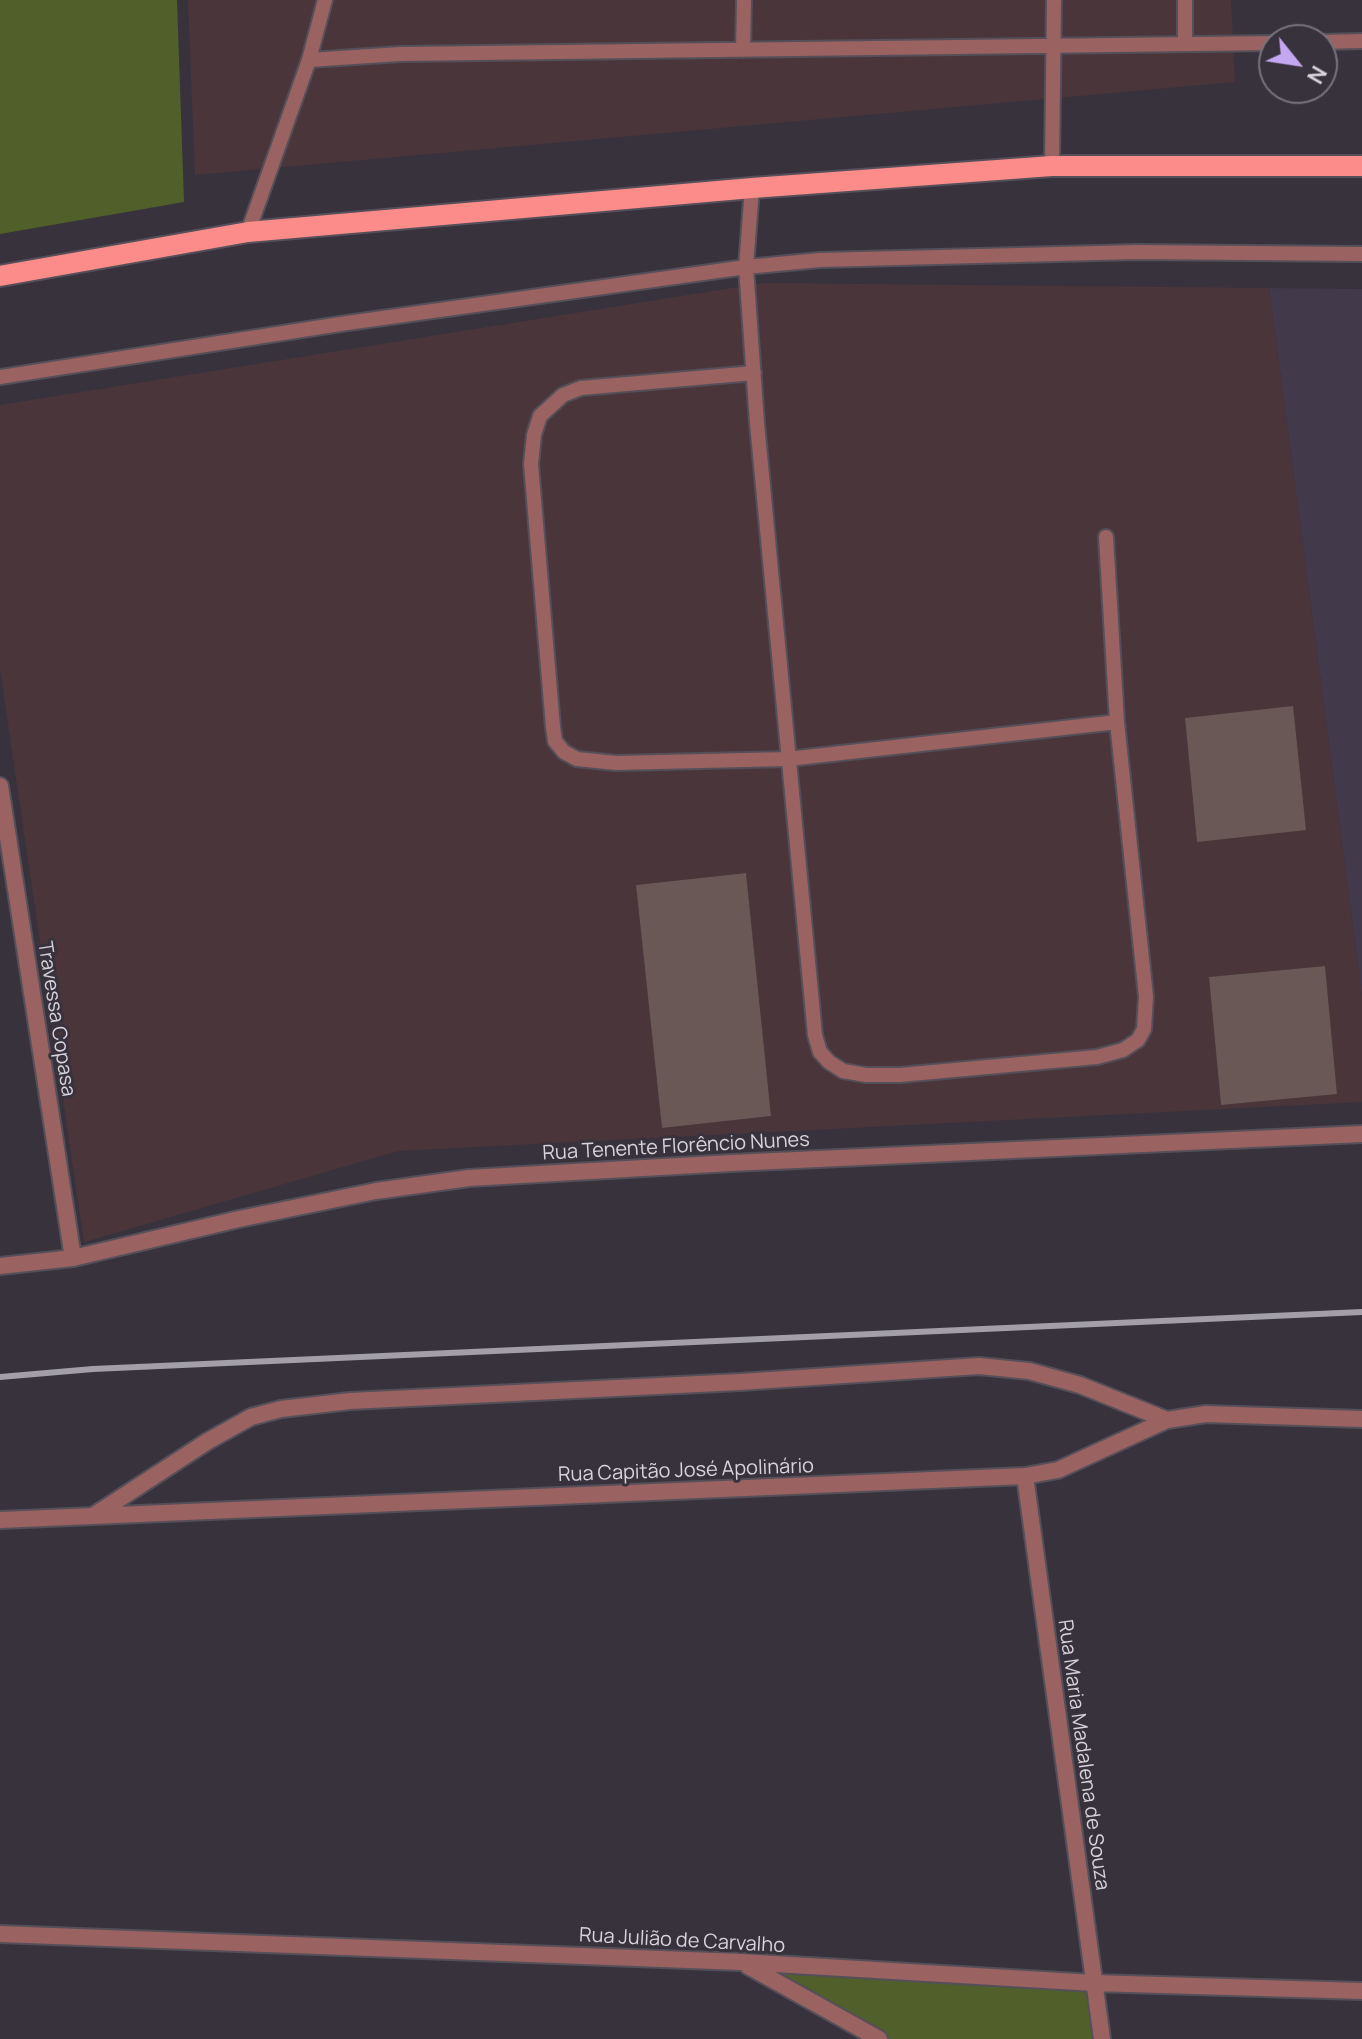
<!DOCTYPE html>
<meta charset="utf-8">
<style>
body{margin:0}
#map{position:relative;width:1362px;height:2039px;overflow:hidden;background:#38323d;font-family:Manrope,sans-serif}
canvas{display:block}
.north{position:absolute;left:1258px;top:24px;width:80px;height:80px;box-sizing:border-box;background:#38323d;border:2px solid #77727c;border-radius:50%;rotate:120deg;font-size:22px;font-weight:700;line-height:32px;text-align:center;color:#d6d3da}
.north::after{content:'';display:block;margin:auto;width:28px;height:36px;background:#c4a7f1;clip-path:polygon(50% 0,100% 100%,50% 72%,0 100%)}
</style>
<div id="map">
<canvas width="1362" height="2039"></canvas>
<div class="north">N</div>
</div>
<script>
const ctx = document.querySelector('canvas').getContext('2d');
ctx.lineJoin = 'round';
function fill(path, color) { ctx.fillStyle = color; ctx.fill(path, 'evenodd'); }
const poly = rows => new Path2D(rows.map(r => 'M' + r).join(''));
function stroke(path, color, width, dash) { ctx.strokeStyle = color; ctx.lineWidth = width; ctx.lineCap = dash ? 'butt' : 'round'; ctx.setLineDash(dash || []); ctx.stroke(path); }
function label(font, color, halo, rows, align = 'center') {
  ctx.font = font + ' Manrope,sans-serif'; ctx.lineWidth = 6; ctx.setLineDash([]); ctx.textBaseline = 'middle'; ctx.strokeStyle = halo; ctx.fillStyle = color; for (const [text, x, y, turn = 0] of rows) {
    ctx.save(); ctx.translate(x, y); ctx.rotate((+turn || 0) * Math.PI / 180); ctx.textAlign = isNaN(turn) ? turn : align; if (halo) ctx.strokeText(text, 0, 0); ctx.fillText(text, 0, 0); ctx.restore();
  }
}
fill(poly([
 [1269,288,1362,289,1362,996]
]), '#42394a');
fill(poly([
 [188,0,1231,0,1235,82,195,175],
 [763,283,1269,288,1362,996,1362,1102,398,1151,84,1242,0,669,0,405],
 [1293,707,1197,842,1185,718],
 [746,873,771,1116,662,1128,636,885],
 [1325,966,1337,1093,1221,1105,1209,977]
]), '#4a363a');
fill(poly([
 [0,0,177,0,184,202,0,234],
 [741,1962,1094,1983,1102,2039,879,2039]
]), '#515f2a');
fill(poly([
 [1293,706,1306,830,1197,842,1185,718],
 [746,873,771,1116,662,1128,636,885],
 [1325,966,1337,1094,1221,1105,1209,977]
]), '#695855');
const service = poly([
 [1322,42,1362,41],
 [1185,44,1185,0],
 [743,50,744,0],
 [309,60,400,54,1274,43],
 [1052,166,1054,0],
 [752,188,746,267,757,423,815,1035,820,1052,829,1062,843,1071,866,1075,900,1075,1097,1057,1123,1050,1138,1040,1144,1029,1146,997,1117,722,1106,537],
 [248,232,309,60,325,0],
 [754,373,581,388,563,395,540,416,534,435,531,464,553,727,555,741,564,752,577,759,616,763,788,759,1117,722],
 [0,377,347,323,746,267,820,260,1137,252,1362,254]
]);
const minor = poly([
 [0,786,73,1258],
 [0,1266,73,1258,239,1219,376,1191,469,1178,731,1163,1362,1134],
 [1025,1476,1102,2039],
 [93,1516,208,1441,251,1417,281,1409,350,1401,740,1382,979,1366,1029,1371,1080,1385,1167,1420],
 [0,1520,1025,1476,1058,1470,1167,1420,1206,1414,1362,1419],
 [0,1934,741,1962,1094,1983,1362,1991],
 [748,1966,879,2039]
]);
const primary = poly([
 [0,276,248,232,752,188,1052,166,1362,166]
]);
stroke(service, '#544f59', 18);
stroke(minor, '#544f59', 20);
stroke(primary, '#544f59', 24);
stroke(service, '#9a6260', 14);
stroke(minor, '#9a6260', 16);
stroke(primary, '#fc8c89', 20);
stroke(poly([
 [0,1377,93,1369,1362,1312]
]), '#a39fa8', 6);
label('20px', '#d6d3da', '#38323d', [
 ["Travessa Copasa",56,1019,81],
 ["Rua Tenente Florêncio Nunes",676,1147,-3],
 ["Rua Capitão José Apolinário",686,1471,-2],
 ["Rua Maria Madalena de Souza",1083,1755,82],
 ["Rua Julião de Carvalho",682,1941,3]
]);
</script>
